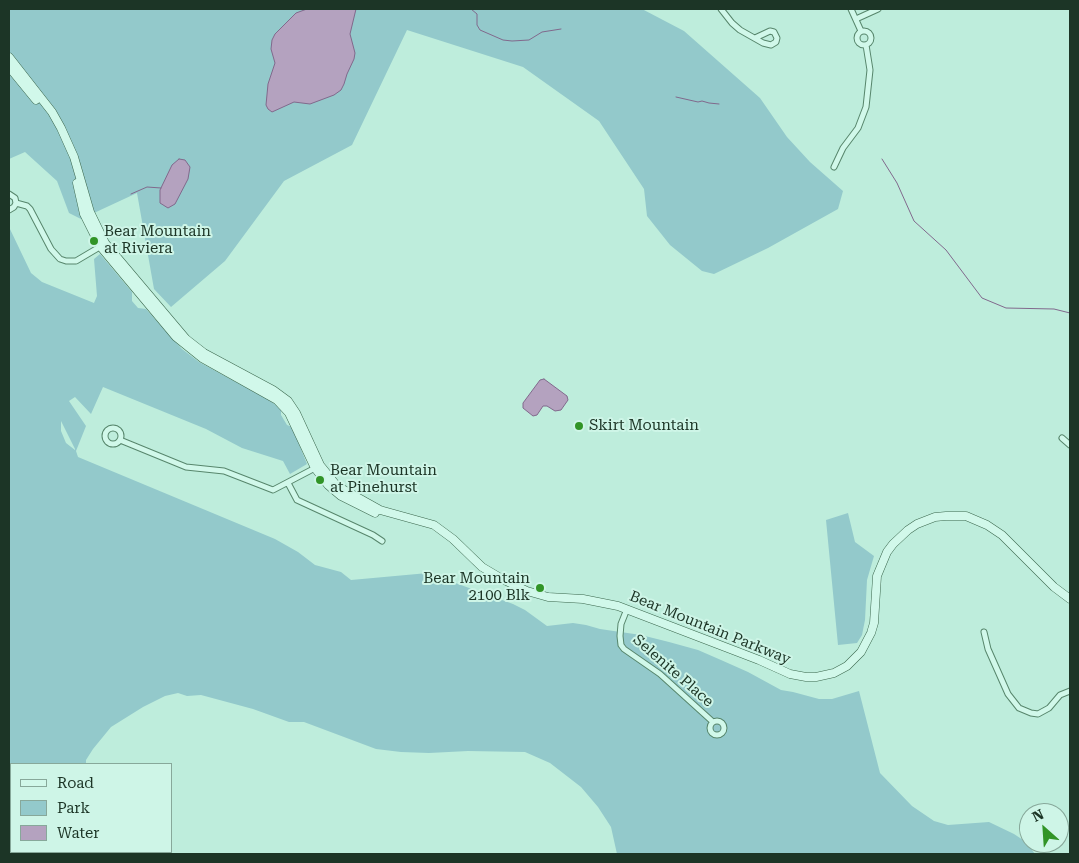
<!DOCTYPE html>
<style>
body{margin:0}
#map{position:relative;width:1079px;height:863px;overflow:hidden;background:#beeddc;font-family:"Roboto Serif",serif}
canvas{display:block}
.frame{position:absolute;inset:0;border:10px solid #1c3526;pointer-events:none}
.legend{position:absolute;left:10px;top:763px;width:162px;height:90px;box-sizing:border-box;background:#cef5e7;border:1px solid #87a89a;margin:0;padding:6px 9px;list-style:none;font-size:15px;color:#1c3526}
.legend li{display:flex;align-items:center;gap:10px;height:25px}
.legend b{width:25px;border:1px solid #87a89a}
.north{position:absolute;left:1019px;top:803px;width:50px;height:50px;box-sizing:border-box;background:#cef5e7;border:1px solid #87a89a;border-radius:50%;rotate:334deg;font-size:14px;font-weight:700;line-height:20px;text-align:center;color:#1c3526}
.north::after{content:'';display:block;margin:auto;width:18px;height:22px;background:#319427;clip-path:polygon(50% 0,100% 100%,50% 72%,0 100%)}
</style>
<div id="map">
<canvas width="1079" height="863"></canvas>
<div class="frame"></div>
<ul class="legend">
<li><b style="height:6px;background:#d1f8ea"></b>Road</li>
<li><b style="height:14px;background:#93c9cb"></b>Park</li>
<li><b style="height:14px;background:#b4a2bf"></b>Water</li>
</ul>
<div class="north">N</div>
</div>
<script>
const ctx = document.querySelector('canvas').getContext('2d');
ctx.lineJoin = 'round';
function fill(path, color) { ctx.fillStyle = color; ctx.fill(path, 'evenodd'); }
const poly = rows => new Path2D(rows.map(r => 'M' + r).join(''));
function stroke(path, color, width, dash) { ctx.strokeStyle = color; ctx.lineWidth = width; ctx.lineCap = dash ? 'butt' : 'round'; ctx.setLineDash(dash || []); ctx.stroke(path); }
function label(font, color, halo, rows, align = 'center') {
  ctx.font = font + ' "Roboto Serif",serif'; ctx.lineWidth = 4; ctx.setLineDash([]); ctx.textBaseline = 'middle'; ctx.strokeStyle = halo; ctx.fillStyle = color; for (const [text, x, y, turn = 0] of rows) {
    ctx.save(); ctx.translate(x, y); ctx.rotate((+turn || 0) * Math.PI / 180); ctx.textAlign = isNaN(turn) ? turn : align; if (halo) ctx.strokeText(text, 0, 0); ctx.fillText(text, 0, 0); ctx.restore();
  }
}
fill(poly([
 [9,9,642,9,684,31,760,98,787,137,810,162,843,191,838,209,768,248,714,274,702,271,670,245,647,216,644,189,599,121,523,67,407,30,352,145,284,181,225,261,171,307,154,289,137,193,81,219,69,213,57,181,25,152,9,159],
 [9,227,31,273,42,282,94,303,97,296,94,259,100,254,132,292,132,301,138,308,146,309,182,349,199,362,269,400,281,409,281,415,287,425,292,427,307,464,290,474,283,461,242,448,206,429,103,387,91,414,75,397,69,401,86,426,76,451,78,457,275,539,298,552,315,565,341,572,351,580,428,573,513,604,525,610,547,626,573,623,586,625,600,629,641,635,669,642,698,650,721,660,748,672,781,690,793,692,819,699,832,699,859,691,880,773,912,806,934,821,948,825,989,822,1014,834,1026,842,1035,854,617,854,611,827,598,807,581,787,550,763,525,752,468,751,429,753,401,752,376,749,304,722,289,722,253,709,201,695,187,696,178,693,165,696,143,707,111,727,93,749,86,760,86,764,11,764,11,852,122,852,125,854,9,854],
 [61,421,75,449,75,450,66,443,61,431],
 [848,513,855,542,874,556,867,580,865,620,862,635,857,643,838,645,826,520]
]), '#93c9cb');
const water = poly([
 [307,9,356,9,350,34,355,53,354,59,347,74,344,84,341,90,334,95,310,104,294,102,272,112,268,109,266,105,268,84,275,63,271,49,272,40,275,34,296,13,307,9],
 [179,159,185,160,190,167,188,179,175,204,168,208,160,203,160,190,172,165,179,159],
 [544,379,567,396,568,400,561,410,555,411,547,406,543,406,537,415,533,416,523,408,523,403,540,380,544,379]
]);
fill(water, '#b4a2bf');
stroke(water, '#81698c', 1);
stroke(poly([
 [471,9,477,14,477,25,480,30,503,40,512,41,529,40,542,32,561,29],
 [676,97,698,102,702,101,709,103,719,104],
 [882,159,897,183,914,221,946,250,982,298,1006,308,1054,309,1070,313],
 [131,194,147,187,161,188]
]), '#81698c', 1);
const street = poly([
 [721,9,732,23,740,30,763,43,771,45,776,42,777,38,774,32,770,31,755,38],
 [851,9,861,31],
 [856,19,878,9],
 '857 38a7 7 0 1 1 14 0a7 7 0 1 1-14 0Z',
 [834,167,843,148,858,128,866,107,870,70,866,45],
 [9,194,15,198,16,203,14,207,9,210],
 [16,203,27,206,30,209,51,249,60,259,66,261,76,261,103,245],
 '105 436a8 8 0 1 1 16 0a8 8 0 1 1-16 0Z',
 [1062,438,1070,445],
 [120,440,186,467,224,471,273,490,317,467],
 [288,483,297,500,373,535,382,541],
 [627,609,621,624,620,636,621,645,624,649,660,674,713,722],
 [984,632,988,649,1008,694,1019,708,1031,713,1038,714,1049,708,1060,695,1070,691],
 '710 728a7 7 0 1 1 14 0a7 7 0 1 1-14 0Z'
]);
const secondary = poly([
 [9,57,52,112,61,128,74,157,90,212,105,243,186,339,204,353,273,390,288,401,296,413,320,465,337,486,380,510,434,525,453,539,482,567,504,580,527,591,548,597,583,599,618,606,759,660,790,674,806,677,816,677,834,673,847,666,861,652,871,633,874,623,877,576,887,552,893,544,908,530,917,524,935,517,946,516,966,516,987,525,1002,535,1054,587,1070,599],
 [9,67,36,100],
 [77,183,84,214,100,246,176,337,202,358,277,400,289,413,315,468,328,485,341,496,375,513]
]);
stroke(street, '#57866c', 7);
stroke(secondary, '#3b674d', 9);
stroke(street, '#d1f8ea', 5);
stroke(secondary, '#d1f8ea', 8);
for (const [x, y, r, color] of [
 [94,241,5,"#319427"],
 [579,426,5,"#319427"],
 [320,480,5,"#319427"],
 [540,588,5,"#319427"]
]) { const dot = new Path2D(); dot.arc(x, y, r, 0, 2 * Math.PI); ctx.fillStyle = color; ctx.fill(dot); stroke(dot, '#cef5e7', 2); }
label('15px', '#1c3526', '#cef5e7', [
 ["Bear Mountain",104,232],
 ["at Riviera",104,249],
 ["Skirt Mountain",589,426],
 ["Bear Mountain",330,471],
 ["at Pinehurst",330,488],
 ["Bear Mountain",530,579,"right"],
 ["2100 Blk",530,596,"right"]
], 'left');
label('15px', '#1c3526', '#cef5e7', [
 ["Bear Mountain Parkway",710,628,22],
 ["Selenite Place",673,671,41]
]);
</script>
